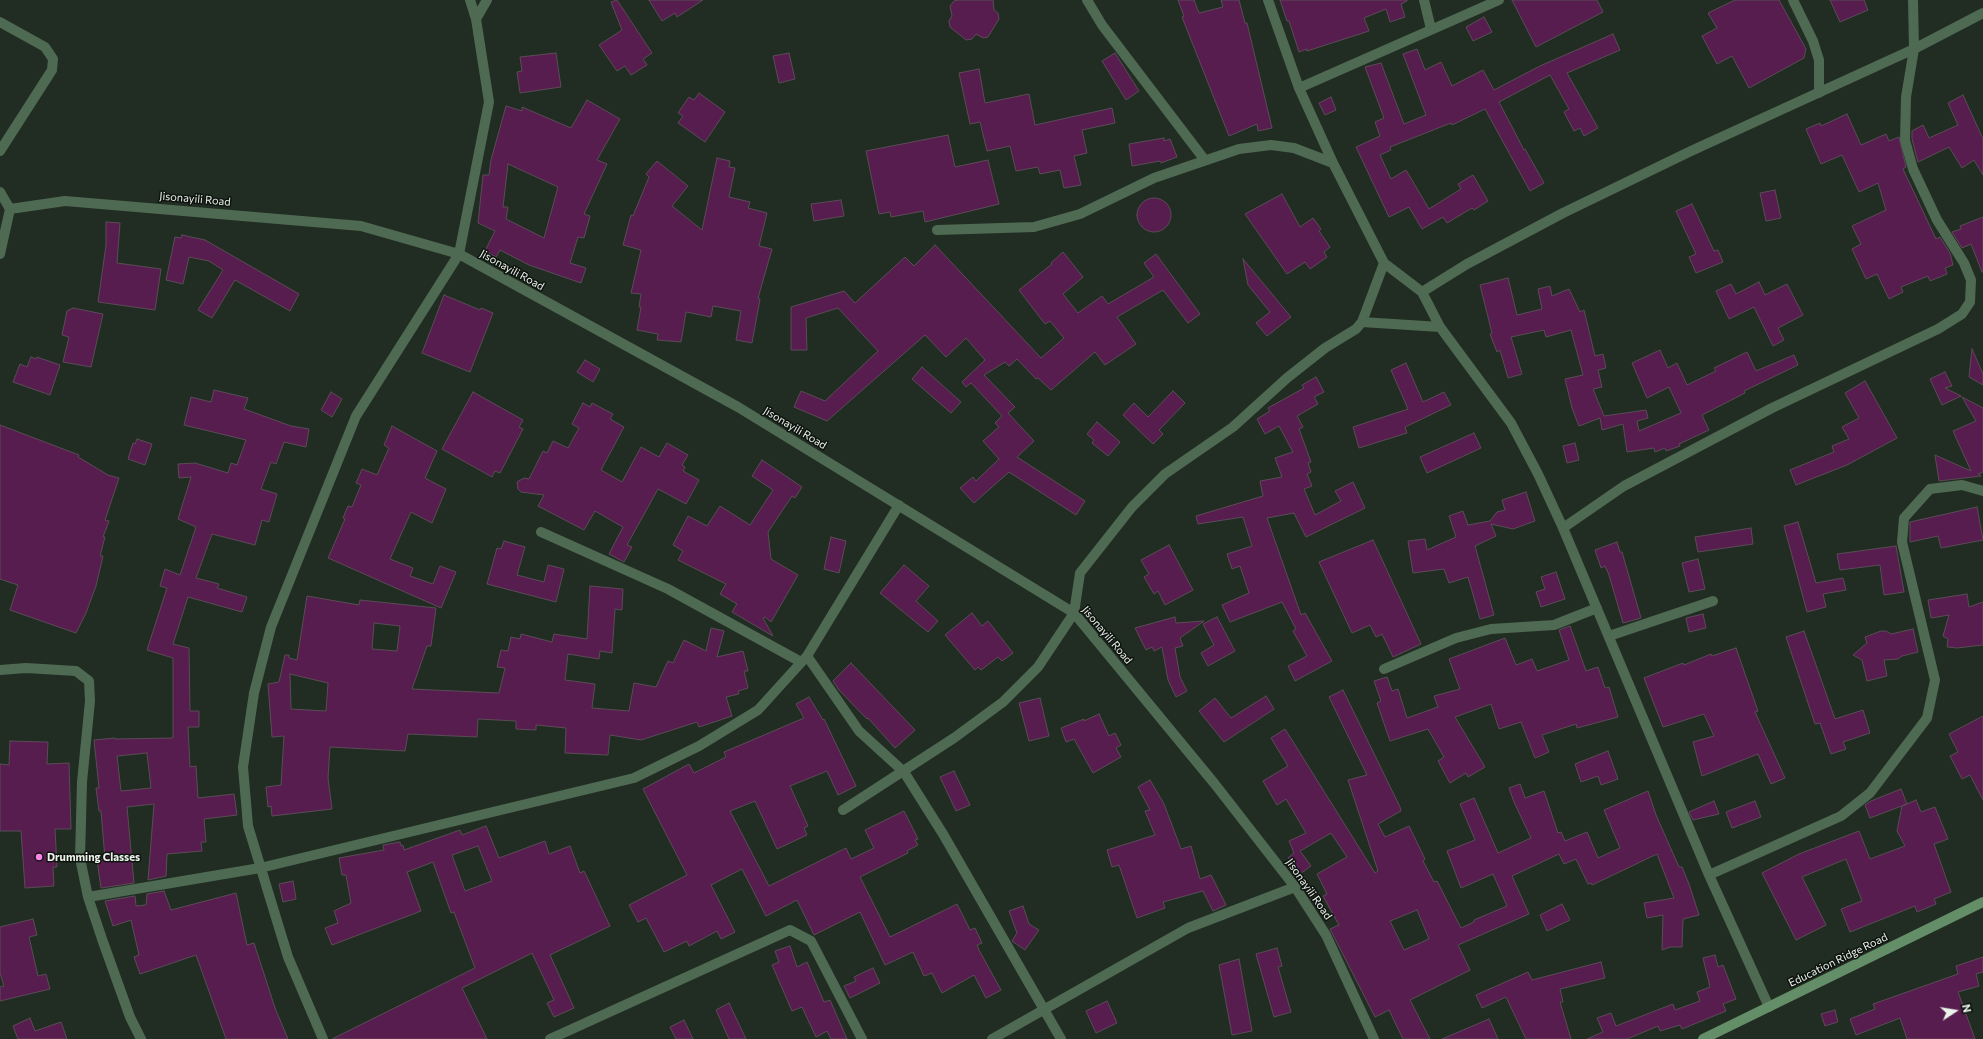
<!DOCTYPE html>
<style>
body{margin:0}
#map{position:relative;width:1983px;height:1039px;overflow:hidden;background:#212d22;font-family:Commissioner,sans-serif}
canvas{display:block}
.north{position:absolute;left:1935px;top:991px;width:40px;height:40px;-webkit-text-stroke:3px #0e130f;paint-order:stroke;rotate:78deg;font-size:11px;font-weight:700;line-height:16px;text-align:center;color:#eaf2ea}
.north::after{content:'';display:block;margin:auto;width:14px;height:18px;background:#eaf2ea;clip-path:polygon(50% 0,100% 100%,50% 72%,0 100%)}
</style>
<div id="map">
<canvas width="1983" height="1039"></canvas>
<div class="north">N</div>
</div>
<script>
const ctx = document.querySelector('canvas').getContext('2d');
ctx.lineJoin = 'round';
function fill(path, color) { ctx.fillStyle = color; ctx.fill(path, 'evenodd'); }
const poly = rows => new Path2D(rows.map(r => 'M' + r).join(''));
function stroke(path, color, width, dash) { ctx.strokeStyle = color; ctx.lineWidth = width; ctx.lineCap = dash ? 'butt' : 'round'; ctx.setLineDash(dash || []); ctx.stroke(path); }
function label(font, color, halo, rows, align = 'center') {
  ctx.font = font + ' Commissioner,sans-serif'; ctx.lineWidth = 3; ctx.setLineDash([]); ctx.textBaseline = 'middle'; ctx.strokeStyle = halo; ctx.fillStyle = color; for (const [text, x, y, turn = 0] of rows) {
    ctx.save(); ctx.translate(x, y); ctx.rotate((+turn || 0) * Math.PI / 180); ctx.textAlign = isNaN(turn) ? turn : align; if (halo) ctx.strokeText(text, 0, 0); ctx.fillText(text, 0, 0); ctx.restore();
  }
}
const building = poly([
 [617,0,652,53,643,59,647,65,631,75,625,66,617,71,599,45,622,30,611,2,617,0],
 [649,0,703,0,677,17,675,13,662,21,649,0],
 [958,0,993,0,994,10,998,13,999,19,988,37,983,38,976,34,972,39,966,40,950,27,949,21,952,16,950,6,954,1,958,0],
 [1178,0,1194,0,1199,13,1223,7,1221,0,1239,0,1245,23,1247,23,1272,128,1258,131,1257,124,1229,136,1182,17,1184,16,1178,0],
 [1280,0,1407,0,1407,1,1401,4,1405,17,1390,22,1386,9,1364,18,1369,31,1307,51,1307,49,1299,52,1289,21,1287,21,1280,0],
 [1512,0,1597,0,1603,12,1536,47,1512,0],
 [1735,0,1779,0,1806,49,1804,58,1749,88,1732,56,1717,64,1702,36,1717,28,1708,13,1735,0],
 [1830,0,1864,0,1868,10,1840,22,1830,0],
 [1484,17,1492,32,1473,41,1466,27,1484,17],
 [1613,34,1620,50,1567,73,1598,128,1584,136,1580,128,1574,131,1564,112,1569,109,1550,75,1499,102,1524,150,1525,149,1544,183,1530,191,1485,109,1452,125,1451,123,1390,147,1391,150,1380,155,1391,179,1406,170,1429,209,1461,189,1458,184,1473,175,1488,201,1474,210,1472,208,1447,223,1443,217,1422,229,1409,207,1389,217,1356,147,1380,136,1375,122,1384,118,1365,67,1381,63,1404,124,1426,115,1403,54,1417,49,1425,70,1441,62,1452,86,1483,70,1494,90,1540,66,1613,34],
 [556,53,561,87,520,93,517,72,522,71,520,57,556,53],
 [789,53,795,79,779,83,773,56,789,53],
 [1115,53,1139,91,1126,100,1102,61,1115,53],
 [979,69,985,103,1029,94,1035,125,1112,108,1115,123,1082,130,1087,153,1074,156,1081,185,1064,188,1060,170,1040,174,1038,167,1016,171,1010,146,987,151,980,122,970,124,959,73,979,69],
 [699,93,725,112,705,142,678,123,683,116,678,113,689,97,694,100,699,93],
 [1963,95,1983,139,1983,175,1974,160,1962,168,1949,147,1918,162,1912,139,1912,131,1923,125,1929,138,1958,125,1948,103,1963,95],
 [1331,97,1336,110,1325,115,1319,103,1331,97],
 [587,100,620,119,597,160,607,164,584,214,590,216,584,238,578,237,570,263,586,268,581,283,529,265,500,250,496,257,485,251,495,231,478,223,483,175,489,175,491,160,506,106,522,111,522,107,571,128,587,100],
 [508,164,558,187,544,238,506,219,508,207,503,207,508,164],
 [1847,114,1861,145,1886,134,1889,141,1899,137,1906,167,1903,169,1936,239,1940,237,1950,253,1953,265,1945,268,1947,274,1930,281,1928,276,1901,287,1903,292,1889,299,1877,274,1866,279,1852,249,1861,244,1852,226,1886,210,1878,183,1859,192,1842,155,1821,164,1806,129,1820,123,1821,126,1847,114],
 [948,135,955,167,988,160,999,204,925,222,923,211,891,217,890,212,879,214,866,151,948,135],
 [1164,138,1164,141,1170,139,1177,157,1161,163,1160,161,1132,166,1129,144,1164,138],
 [717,158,730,161,729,167,735,168,729,197,750,202,748,208,767,213,759,246,772,249,758,298,760,299,752,343,736,340,741,311,713,306,711,317,686,312,681,342,657,340,658,334,637,330,641,307,639,307,641,294,631,293,641,250,623,245,631,215,633,216,649,177,646,174,657,161,688,186,672,206,702,230,717,158],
 [1775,190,1781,218,1766,221,1760,193,1775,190],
 [1282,194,1300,227,1313,218,1321,229,1319,231,1330,247,1324,252,1327,257,1310,269,1305,262,1287,274,1245,214,1282,194],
 '1137 215a17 17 0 1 1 34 0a17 17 0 1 1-34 0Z',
 [841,200,844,216,814,221,811,204,841,200],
 [1692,204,1714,251,1718,250,1723,262,1696,273,1689,257,1696,254,1676,211,1692,204],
 [1983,217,1983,272,1982,272,1971,244,1962,248,1952,232,1961,229,1960,226,1983,217],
 [106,222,120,223,117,263,161,269,155,310,98,302,106,245,106,222],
 [182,235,205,240,299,294,290,311,235,280,212,318,198,310,223,270,209,261,189,257,183,284,166,280,175,237,181,238,182,235],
 [935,245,1041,358,1064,338,1050,321,1045,324,1019,290,1052,264,1051,263,1063,252,1083,277,1063,294,1078,313,1102,296,1108,304,1154,277,1144,263,1156,254,1200,314,1188,323,1163,290,1117,317,1136,344,1105,365,1095,352,1051,390,1038,378,1036,379,1017,359,1009,366,1005,362,984,375,1015,407,1008,413,1034,441,1017,457,1085,501,1076,515,1009,472,974,503,960,488,973,477,976,481,999,459,983,441,999,427,995,423,1002,416,971,383,966,387,962,382,985,360,966,338,946,357,925,335,827,421,794,407,801,391,825,401,878,351,838,308,806,318,807,350,791,350,791,307,844,291,855,303,905,257,914,266,935,245],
 [1243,259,1291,317,1267,336,1256,323,1270,312,1248,285,1243,259],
 [1508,278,1517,315,1542,309,1538,289,1550,286,1552,296,1569,289,1580,312,1584,310,1595,356,1603,354,1606,368,1598,370,1602,387,1593,389,1604,416,1646,410,1648,418,1637,421,1639,431,1681,413,1669,387,1647,398,1632,363,1660,350,1668,368,1677,363,1687,385,1716,371,1714,368,1747,352,1756,371,1794,355,1798,365,1744,391,1745,393,1702,415,1709,430,1679,444,1680,446,1666,451,1665,448,1655,452,1654,448,1627,452,1623,424,1602,430,1600,418,1579,426,1572,408,1565,379,1583,375,1571,330,1546,337,1544,330,1511,337,1522,374,1508,378,1500,350,1497,352,1490,334,1492,333,1480,285,1508,278],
 [1759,282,1765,295,1787,284,1803,315,1778,328,1784,340,1773,346,1754,307,1729,319,1716,291,1731,284,1736,294,1759,282],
 [444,295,480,310,481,308,493,313,470,372,422,353,444,295],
 [73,308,103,314,91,367,63,362,69,337,62,335,67,311,73,308],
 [1972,349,1983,374,1983,385,1969,377,1972,349],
 [31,357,36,359,37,357,60,365,50,395,13,382,20,364,27,367,31,357],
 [585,360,600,369,593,382,577,372,585,360],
 [1406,363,1423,402,1444,392,1451,405,1405,427,1407,433,1359,448,1353,427,1408,409,1391,370,1406,363],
 [922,367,961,402,951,413,912,379,922,367],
 [1945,372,1952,386,1945,388,1961,396,1942,405,1930,379,1945,372],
 [1316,377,1324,392,1314,397,1318,404,1297,416,1303,427,1299,429,1311,462,1308,463,1311,472,1307,474,1312,486,1304,489,1315,515,1341,501,1335,491,1353,482,1365,508,1306,537,1294,513,1267,518,1301,615,1305,613,1332,661,1295,681,1288,666,1307,656,1293,631,1296,629,1282,602,1230,622,1222,605,1249,593,1240,566,1232,569,1227,554,1252,546,1243,517,1198,524,1196,516,1263,496,1260,481,1282,477,1275,458,1293,452,1279,426,1265,434,1257,419,1270,411,1268,408,1304,388,1302,385,1316,377],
 [1865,381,1897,438,1847,465,1796,485,1790,470,1834,452,1832,446,1849,439,1842,427,1859,418,1845,393,1865,381],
 [214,390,248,398,244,409,291,426,309,429,306,447,284,442,276,464,271,462,261,489,277,494,269,522,262,520,255,545,212,534,196,578,219,584,217,588,247,597,242,612,188,597,173,644,189,648,190,711,199,711,199,727,188,727,190,767,196,766,198,798,234,794,237,815,204,819,206,842,201,842,202,851,167,854,166,876,148,880,154,804,127,807,134,883,101,888,97,860,105,859,101,811,99,811,96,788,99,788,94,740,115,738,115,739,173,738,173,658,147,650,167,588,160,586,165,569,180,575,196,527,178,519,191,477,179,478,178,464,195,463,228,473,231,463,237,465,246,440,184,425,191,397,211,402,214,390],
 [147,753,151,788,121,791,117,756,147,753],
 [1173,391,1185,403,1159,430,1163,434,1153,444,1123,415,1134,403,1148,417,1173,391],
 [331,392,342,399,332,417,321,410,331,392],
 [473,392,523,420,519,427,523,429,500,473,495,471,492,477,442,449,473,392],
 [1962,397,1983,408,1983,472,1978,474,1981,476,1939,481,1935,455,1971,471,1953,431,1976,421,1962,397],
 [583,403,590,407,592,403,613,414,610,419,624,427,601,470,622,482,641,447,659,457,667,443,688,455,682,465,685,467,683,471,699,480,686,504,658,489,627,545,632,547,624,562,609,554,623,527,595,511,584,530,538,506,544,495,521,492,518,489,517,482,524,478,529,479,543,451,547,453,553,441,568,448,579,428,572,424,583,403],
 [1097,422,1120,442,1108,456,1092,443,1094,440,1087,434,1097,422],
 [0,425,79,455,78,457,108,475,119,478,105,520,109,521,103,537,105,537,100,556,103,556,96,586,86,613,76,633,10,610,18,585,0,579,0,425],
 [392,426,437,451,425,478,446,489,432,523,411,512,390,559,413,568,410,576,433,584,440,566,456,572,441,608,328,558,345,519,343,518,348,506,352,507,361,485,356,483,362,469,377,475,389,448,384,445,392,426],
 [1474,433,1481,448,1427,473,1420,457,1474,433],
 [137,439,152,444,145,465,128,459,133,443,135,444,137,439],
 [1575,443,1579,460,1567,463,1563,446,1575,443],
 [762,460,802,487,795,498,792,496,768,532,771,559,798,575,771,622,765,617,763,618,773,636,732,612,737,604,720,594,726,584,678,560,683,551,673,545,688,516,707,526,720,506,750,525,773,490,752,476,762,460],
 [1526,492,1535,521,1513,529,1491,524,1496,536,1475,546,1494,615,1480,619,1468,577,1449,583,1444,569,1413,573,1408,541,1425,539,1427,550,1456,537,1449,516,1463,511,1468,525,1490,521,1497,512,1505,510,1502,500,1526,492],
 [1977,507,1983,540,1941,548,1938,536,1910,542,1910,522,1977,507],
 [1798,522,1816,583,1843,578,1846,590,1823,594,1826,607,1807,612,1784,526,1798,522],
 [1751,528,1753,544,1698,552,1695,537,1751,528],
 [831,537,846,541,839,573,824,569,831,537],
 [1373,540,1421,644,1393,657,1382,634,1376,637,1370,625,1352,633,1319,562,1373,540],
 [504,541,525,547,517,575,544,582,548,565,564,569,556,602,487,584,497,548,501,549,504,541],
 [1617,542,1620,552,1622,552,1641,618,1623,623,1609,575,1605,566,1601,568,1595,550,1617,542],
 [1169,545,1193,590,1165,605,1158,591,1154,594,1144,577,1149,574,1141,560,1169,545],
 [1896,546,1904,592,1884,595,1880,565,1840,570,1837,554,1896,546],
 [1698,559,1705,589,1689,592,1682,563,1698,559],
 [904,565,929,586,916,601,938,621,928,632,880,593,904,565],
 [1556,572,1565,599,1541,607,1536,592,1545,589,1541,577,1556,572],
 [590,586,623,589,622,610,615,609,612,653,600,651,599,659,568,654,565,680,595,684,592,708,629,711,634,683,656,687,668,661,673,663,684,640,706,651,711,628,724,631,717,657,743,651,748,671,744,671,748,688,738,691,739,694,726,697,732,716,699,727,697,722,641,740,610,735,608,755,565,753,566,728,536,725,536,730,516,729,516,721,478,719,477,737,408,734,405,751,330,747,328,778,332,809,272,816,271,806,268,807,266,787,281,785,284,736,272,737,268,684,279,682,285,655,289,655,289,658,297,660,307,596,359,605,360,600,436,608,431,646,427,646,412,689,499,693,505,668,497,667,501,650,508,651,511,637,520,639,521,634,552,642,554,634,587,639,590,586],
 [374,623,400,626,397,651,372,649,374,623],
 [290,674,328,683,326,711,291,709,290,674],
 [1967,594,1969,607,1983,602,1983,645,1957,648,1947,647,1948,639,1943,636,1949,615,1931,618,1928,600,1967,594],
 [972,613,982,626,988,621,1013,653,1002,661,998,657,981,670,978,667,975,670,945,635,972,613],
 [1703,614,1706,628,1689,632,1686,618,1703,614],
 [1175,617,1176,623,1204,621,1180,638,1183,646,1175,648,1180,677,1187,691,1176,697,1168,680,1162,647,1154,651,1152,647,1146,650,1135,628,1175,617],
 [1217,617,1235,651,1208,666,1201,653,1214,645,1203,624,1217,617],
 [1570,626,1586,671,1598,667,1605,688,1609,687,1618,717,1577,728,1576,724,1542,735,1549,752,1535,758,1521,722,1499,729,1491,704,1455,717,1485,767,1468,777,1466,773,1450,783,1438,761,1444,757,1428,729,1390,741,1377,703,1381,701,1374,681,1387,677,1392,691,1398,689,1407,718,1438,707,1434,696,1460,689,1449,659,1505,638,1516,665,1532,659,1537,671,1569,660,1559,630,1570,626],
 [1913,629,1918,652,1902,656,1898,659,1884,660,1887,676,1867,681,1862,660,1853,655,1867,643,1865,637,1881,631,1886,631,1891,634,1913,629],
 [1804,631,1835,719,1863,710,1870,733,1843,742,1846,749,1831,754,1820,723,1815,724,1786,637,1804,631],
 [1736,648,1758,711,1755,712,1785,778,1771,784,1758,754,1702,776,1693,742,1714,736,1704,714,1663,727,1644,678,1683,663,1684,665,1711,654,1712,656,1736,648],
 [851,663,915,730,895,748,868,718,867,719,839,690,833,681,851,663],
 [1343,690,1400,807,1401,811,1378,824,1385,837,1409,826,1425,859,1423,861,1434,882,1437,881,1461,928,1474,922,1474,920,1507,906,1493,874,1461,888,1447,851,1475,840,1460,804,1474,798,1498,853,1531,838,1514,802,1509,788,1520,784,1525,798,1544,791,1558,833,1561,832,1565,841,1587,832,1598,858,1620,848,1604,810,1648,791,1656,815,1679,867,1682,867,1689,884,1699,915,1683,919,1682,947,1670,947,1662,950,1663,915,1647,918,1644,903,1674,898,1657,854,1592,885,1591,883,1588,884,1576,859,1564,864,1559,854,1512,876,1529,914,1458,945,1470,970,1410,1000,1430,1039,1403,1039,1389,1010,1375,1017,1330,929,1339,925,1323,896,1327,894,1317,874,1347,857,1331,833,1300,851,1311,866,1300,874,1288,858,1294,853,1289,841,1306,833,1286,799,1277,805,1263,781,1288,766,1271,738,1285,729,1375,873,1378,871,1348,780,1367,775,1329,697,1343,690],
 [1417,910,1429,939,1404,950,1390,921,1417,910],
 [1266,696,1274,709,1224,742,1199,711,1215,698,1231,718,1266,696],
 [809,697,823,720,824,719,856,786,838,795,827,771,790,786,808,826,804,828,807,835,777,849,755,801,730,811,769,886,846,848,851,859,874,848,865,830,904,811,918,839,915,840,918,845,907,851,908,853,860,877,890,937,957,904,970,930,975,928,982,943,977,945,979,950,1001,990,986,998,974,975,942,993,932,973,924,976,913,952,885,965,860,912,814,935,797,900,766,916,742,869,711,885,735,932,721,939,717,931,689,946,687,941,664,952,646,918,638,922,629,905,687,875,643,789,689,764,694,773,726,757,724,752,804,718,796,704,809,697],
 [1040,698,1049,736,1029,741,1019,703,1040,698],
 [1099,714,1109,736,1115,733,1121,745,1116,748,1121,757,1093,773,1074,739,1066,742,1061,728,1084,719,1084,721,1099,714],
 [1983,716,1983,800,1970,775,1962,779,1950,756,1958,752,1949,734,1983,716],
 [10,741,48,742,47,764,69,763,71,829,55,829,57,867,53,867,54,886,25,888,21,831,0,831,0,764,9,765,10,741],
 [1608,751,1618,779,1601,785,1598,776,1581,782,1575,764,1608,751],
 [954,771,970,805,956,811,940,777,954,771],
 [1150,780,1164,804,1181,849,1191,846,1200,879,1211,875,1226,905,1213,911,1203,891,1163,902,1165,908,1137,918,1119,865,1112,867,1107,850,1155,835,1145,811,1150,810,1138,787,1150,780],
 [1901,789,1907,804,1870,818,1865,805,1871,801,1901,789],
 [1916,800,1921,812,1935,807,1948,839,1934,844,1951,892,1934,899,1936,904,1917,912,1915,906,1850,932,1841,909,1862,901,1846,859,1802,877,1826,925,1796,940,1762,873,1799,854,1859,831,1870,859,1905,846,1897,831,1902,806,1916,800],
 [1714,801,1719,814,1693,820,1689,812,1714,801],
 [1755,801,1761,817,1732,828,1726,812,1755,801],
 [486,826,499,858,545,841,549,854,570,846,580,873,584,871,610,926,550,955,574,1008,554,1017,547,1003,554,1000,532,953,462,988,487,1039,332,1039,475,968,454,912,451,913,433,862,407,872,421,911,332,945,325,928,338,923,334,911,351,903,346,875,342,875,339,858,384,850,383,845,400,842,401,846,403,845,404,850,460,830,462,835,486,826],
 [478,846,492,881,465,891,452,855,478,846],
 [293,881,296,899,283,902,279,884,293,881],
 [164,891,171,910,236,893,247,945,254,943,275,1008,288,1039,226,1039,196,955,140,974,134,957,139,955,131,920,113,926,105,901,135,896,136,906,146,905,147,894,164,891],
 [1562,904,1570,920,1547,931,1540,915,1562,904],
 [1023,906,1029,924,1039,930,1025,950,1012,941,1017,933,1009,911,1023,906],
 [33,919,37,935,29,937,38,976,46,974,50,989,0,1001,0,987,4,986,0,973,0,927,33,919],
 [790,946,797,967,807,962,824,1002,830,1000,847,1039,831,1039,827,1031,816,1037,802,1007,792,1011,772,965,779,962,775,951,790,946],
 [1277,948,1282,966,1278,967,1291,1012,1274,1017,1256,954,1277,948],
 [1715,955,1718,967,1723,965,1736,999,1723,1004,1726,1011,1682,1029,1680,1025,1660,1031,1658,1026,1627,1039,1587,1039,1603,1032,1597,1018,1611,1013,1616,1026,1673,1004,1675,1010,1700,1001,1697,992,1710,987,1703,958,1715,955],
 [1983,957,1983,972,1976,974,1979,986,1958,992,1975,1039,1907,1039,1900,1018,1856,1035,1850,1019,1875,1009,1873,1004,1958,974,1956,966,1983,957],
 [1239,959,1252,1031,1232,1035,1219,965,1239,959],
 [1601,962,1605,978,1560,989,1563,1002,1560,1002,1571,1039,1526,1039,1506,997,1482,1008,1476,995,1528,972,1532,980,1601,962],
 [873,968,880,983,850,998,844,986,856,981,854,977,873,968],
 [1107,1001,1117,1023,1096,1033,1086,1011,1107,1001],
 [729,1003,746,1039,729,1039,716,1010,729,1003],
 [1835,1010,1838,1022,1825,1026,1821,1014,1835,1010],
 [30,1018,35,1031,61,1022,67,1039,18,1039,13,1026,30,1018],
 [1489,1019,1498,1039,1442,1039,1489,1019],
 [684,1020,693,1039,676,1039,670,1027,684,1020]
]);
fill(building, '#581d4f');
stroke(building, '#5a4c57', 1);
stroke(poly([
 [1087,0,1102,25,1204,159],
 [1268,0,1299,88,1333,163,1384,263,1422,292,1440,327,1511,423,1538,474,1563,528,1709,875,1769,1007],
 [1424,0,1431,29],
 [1793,0,1813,41,1819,60,1819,93],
 [476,19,487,0],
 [0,22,45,47,53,59,52,70,0,151],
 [1299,88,1499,0],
 [0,192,10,209],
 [937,230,1034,227,1080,214,1154,178,1239,149,1271,145,1294,148,1333,163],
 [0,254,10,209,65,201,361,226,459,254,738,407,1074,613,1214,783,1295,887,1326,935,1374,1039],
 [1422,292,1467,264,1563,213,1691,151,1914,49,1983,13],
 [1362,322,1440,327],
 [1563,528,1624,486,1772,408,1938,329,1962,314,1970,302,1971,280,1964,263,1937,220,1913,169,1905,140,1906,97,1914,49,1913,0],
 [541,532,668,589,801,662],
 [1609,636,1713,601],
 [807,656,859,731,904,772,943,834,1061,1039],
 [1384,669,1456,638,1491,629,1554,625,1597,608],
 [0,670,26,668,76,671,89,681,90,701,82,782,80,858,88,897,102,939,130,1017,141,1039],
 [843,810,954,738,1003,702,1038,667,1074,613,1080,573,1132,507,1165,474,1233,427,1287,378,1325,348,1356,329,1362,322,1384,263],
 [1709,875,1841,816,1870,793,1927,718,1935,680,1902,542,1904,518,1930,489,1962,485,1983,491],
 [88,897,260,868,634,778,699,746,758,710,807,656,899,505],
 [323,1039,288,957,248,826,243,767,254,693,271,627,356,416,459,254,489,102,476,19,470,0],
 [550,1039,790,930,811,941,862,1039],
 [992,1039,1188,928,1295,887]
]), '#4f6a52', 10);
stroke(poly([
 [1703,1039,1983,902]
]), '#648e68', 10);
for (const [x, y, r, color] of [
 [39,857,4,"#fa87e7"]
]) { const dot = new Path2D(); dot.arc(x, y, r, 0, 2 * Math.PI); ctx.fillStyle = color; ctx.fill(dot); stroke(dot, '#0e130f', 1.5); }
label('11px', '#eaf2ea', '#0e130f', [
 ["Jisonayili Road",195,199,5],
 ["Jisonayili Road",512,270,29],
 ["Jisonayili Road",795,428,31],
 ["Jisonayili Road",1107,635,50],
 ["Jisonayili Road",1309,889,55],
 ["Education Ridge Road",1838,960,-26]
]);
label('bold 11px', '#eaf2ea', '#0e130f', [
 ["Drumming Classes",47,857]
], 'left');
</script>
